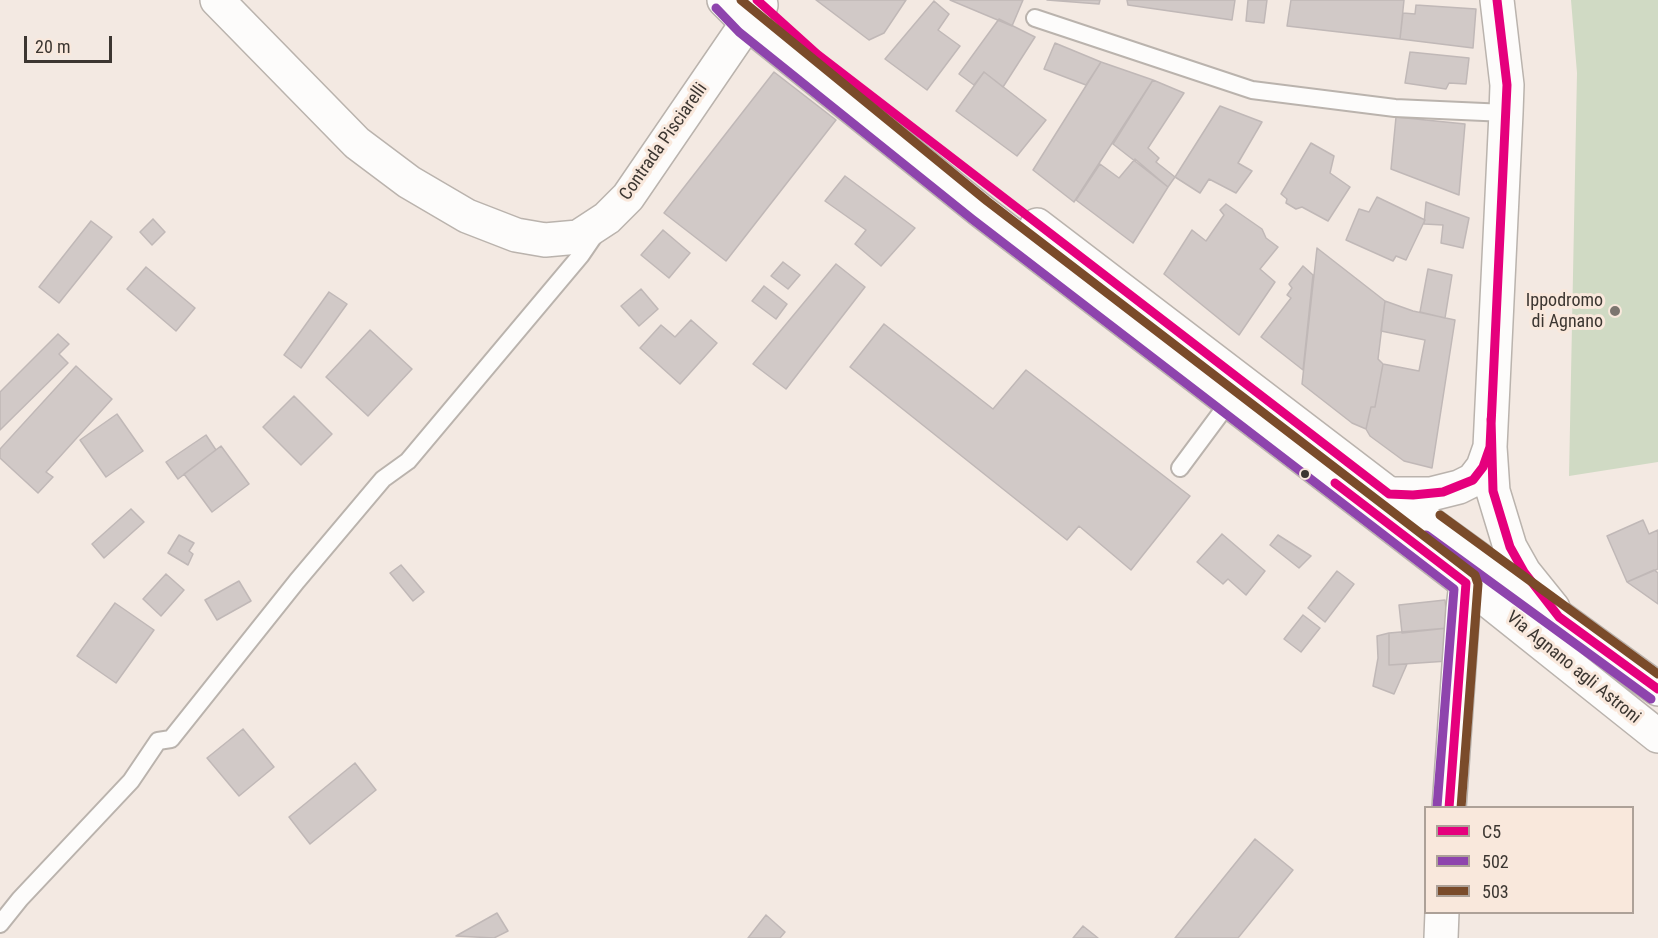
<!DOCTYPE html>
<style>
body{margin:0}
#map{position:relative;width:1658px;height:938px;overflow:hidden;background:#f3e9e2;font-family:"Roboto Condensed",sans-serif}
canvas{display:block}
.legend{position:absolute;left:1424px;top:806px;width:210px;height:108px;box-sizing:border-box;background:#f9e8dc;border:2px solid #ada198;margin:0;padding:8px 10px;list-style:none;font-size:18px;color:#3c3631}
.legend li{display:flex;align-items:center;gap:12px;height:30px}
.legend b{width:30px;border:2px solid #ada198}
.scale{position:absolute;left:24px;top:36px;width:88px;height:27px;box-sizing:border-box;border:3px solid #3c3631;border-top:0;padding-left:8px;font-size:18px;line-height:21px;white-space:nowrap;color:#3c3631;-webkit-text-stroke:4px #f9e8dc;paint-order:stroke}
</style>
<div id="map">
<canvas width="1658" height="938"></canvas>
<ul class="legend">
<li><b style="height:8px;background:#e5007d"></b>C5</li>
<li><b style="height:8px;background:#8e44ad"></b>502</li>
<li><b style="height:8px;background:#7a4b2a"></b>503</li>
</ul>
<div class="scale">20 m</div>
</div>
<script>
const ctx = document.querySelector('canvas').getContext('2d');
ctx.lineJoin = 'round';
function fill(path, color) { ctx.fillStyle = color; ctx.fill(path, 'evenodd'); }
const poly = rows => new Path2D(rows.map(r => 'M' + r).join(''));
function stroke(path, color, width, dash) { ctx.strokeStyle = color; ctx.lineWidth = width; ctx.lineCap = dash ? 'butt' : 'round'; ctx.setLineDash(dash || []); ctx.stroke(path); }
function label(font, color, halo, rows, align = 'center') {
  ctx.font = font + ' "Roboto Condensed",sans-serif'; ctx.lineWidth = 6; ctx.setLineDash([]); ctx.textBaseline = 'middle'; ctx.strokeStyle = halo; ctx.fillStyle = color; for (const [text, x, y, turn = 0] of rows) {
    ctx.save(); ctx.translate(x, y); ctx.rotate((+turn || 0) * Math.PI / 180); ctx.textAlign = isNaN(turn) ? turn : align; if (halo) ctx.strokeText(text, 0, 0); ctx.fillText(text, 0, 0); ctx.restore();
  }
}
fill(poly([
 [1571,0,1658,0,1658,462,1569,476,1577,73]
]), '#d0dac4');
const building = poly([
 [816,0,906,0,884,33,869,40,816,0],
 [950,0,1023,0,1012,26,950,0],
 [1047,0,1100,0,1099,4,1047,0],
 [1127,0,1235,0,1232,20,1128,5,1127,0],
 [1248,0,1267,0,1264,23,1246,21,1248,0],
 [1291,0,1404,0,1400,39,1287,26,1291,0],
 [934,1,949,14,938,30,960,46,927,90,885,59,934,1],
 [1416,5,1476,9,1473,48,1400,39,1403,13,1415,14,1416,5],
 [999,19,1035,37,1003,87,984,72,974,85,959,74,999,19],
 [1055,43,1101,62,1086,85,1044,69,1055,43],
 [1410,52,1469,58,1466,84,1449,83,1446,89,1405,83,1410,52],
 [1101,62,1153,80,1074,202,1033,170,1101,62],
 [774,72,836,120,726,261,664,213,774,72],
 [984,72,1046,120,1017,156,956,111,984,72],
 [1153,80,1184,93,1148,148,1159,158,1156,162,1175,177,1168,187,1113,144,1153,80],
 [1220,106,1262,122,1238,163,1252,171,1236,193,1209,179,1200,193,1175,177,1220,106],
 [1396,117,1465,124,1459,195,1391,169,1396,117],
 [1311,143,1334,156,1330,173,1350,187,1328,221,1302,207,1296,209,1286,203,1287,199,1281,194,1311,143],
 [1135,159,1168,187,1133,243,1076,200,1100,164,1119,178,1135,159],
 [845,176,915,228,881,266,855,244,866,230,825,201,845,176],
 [1377,197,1425,220,1406,260,1396,256,1393,261,1346,240,1359,209,1369,212,1377,197],
 [1426,202,1469,218,1463,248,1441,243,1443,225,1424,224,1426,202],
 [1226,204,1262,229,1266,238,1278,247,1260,269,1275,282,1239,335,1164,274,1192,230,1206,241,1224,215,1220,210,1226,204],
 [153,219,165,232,152,245,140,232,153,219],
 [91,221,112,237,59,303,39,287,91,221],
 [663,230,690,253,669,278,641,255,663,230],
 [1317,248,1385,301,1378,359,1383,364,1375,407,1371,407,1366,429,1352,423,1302,384,1317,248],
 [783,262,800,275,788,289,771,276,783,262],
 [836,264,865,287,786,389,753,364,836,264],
 [1303,266,1313,275,1303,370,1261,337,1291,298,1287,295,1292,288,1289,284,1303,266],
 [146,267,195,308,176,331,127,289,146,267],
 [1428,269,1452,275,1445,318,1420,312,1428,269],
 [764,286,787,304,776,319,752,301,764,286],
 [641,289,658,309,639,326,621,306,641,289],
 [329,292,347,304,301,368,284,355,329,292],
 [1385,301,1413,311,1455,320,1432,468,1404,461,1370,436,1366,429,1371,407,1375,407,1383,364,1419,371,1425,340,1381,331,1385,301],
 [691,320,717,343,680,384,640,348,661,325,675,337,691,320],
 [884,324,993,409,1026,370,1190,496,1131,570,1079,526,1067,540,850,367,884,324],
 [370,330,412,369,368,416,326,377,370,330],
 [58,334,69,344,59,354,68,363,0,430,0,392,58,334],
 [76,366,112,399,46,472,53,477,38,493,0,458,0,449,76,366],
 [294,396,332,434,301,465,263,427,294,396],
 [117,414,143,451,106,477,80,440,117,414],
 [206,435,216,450,178,479,166,462,206,435],
 [221,446,249,484,212,512,184,474,221,446],
 [131,509,144,522,104,558,92,544,131,509],
 [1643,520,1649,534,1658,530,1658,569,1627,582,1607,536,1643,520],
 [1222,534,1265,571,1246,595,1228,579,1223,584,1197,562,1222,534],
 [179,535,194,543,189,551,193,554,188,565,168,553,179,535],
 [1278,535,1311,556,1299,568,1270,545,1278,535],
 [401,565,424,592,413,601,390,573,401,565],
 [1654,570,1658,573,1658,604,1627,582,1654,570],
 [1337,571,1354,584,1325,622,1308,608,1337,571],
 [166,574,184,590,161,616,143,599,166,574],
 [239,581,251,601,217,620,205,600,239,581],
 [1445,600,1448,628,1402,633,1399,605,1445,600],
 [115,603,154,630,116,683,77,656,115,603],
 [1303,615,1320,628,1301,652,1284,639,1303,615],
 [1448,628,1448,661,1389,665,1389,633,1448,628],
 [1389,633,1389,665,1407,664,1394,694,1373,686,1378,658,1377,636,1389,633],
 [243,729,274,767,239,796,207,758,243,729],
 [355,763,376,790,310,844,289,817,355,763],
 [1255,839,1293,870,1238,938,1175,938,1255,839],
 [497,913,508,931,494,938,456,936,497,913],
 [766,915,785,932,780,938,748,938,766,915],
 [1083,926,1098,938,1073,938,1083,926]
]);
fill(building, '#d1c9c7');
stroke(building, '#c0b8b7', 1.5);
const service = poly([
 [1035,18,1252,90,1395,108,1506,113],
 [1180,468,1229,402],
 [0,924,20,899,131,781,158,741,171,739,297,581,383,479,408,461,581,255,596,233]
]);
const minor = poly([
 [217,0,357,143,409,182,467,216,516,235,545,240,578,237,607,218,628,197,747,23],
 [1497,0,1507,85,1506,113,1490,447,1493,491,1510,547,1524,572,1553,608],
 [1389,494,1431,494,1459,487,1473,480,1483,467,1490,447],
 [1449,808,1463,609,1466,583,1474,559],
 [1441,938,1442,912]
]);
const secondary = poly([
 [724,0,747,23,980,210,1466,583,1658,736],
 [1037,225,1389,494,1658,689]
]);
const motorway = poly([
 [760,0,761,5]
]);
stroke(service, '#bab3ad', 20);
stroke(minor, '#bab3ad', 36);
stroke(secondary, '#bab3ad', 36);
stroke(motorway, '#bab3ad', 36);
stroke(service, '#fdfcfb', 16);
stroke(minor, '#fdfcfb', 33);
stroke(secondary, '#fdfcfb', 33);
stroke(motorway, '#fdfcfb', 33);
stroke(poly([
 [757,0,817,54,1389,494,1413,495,1443,492,1473,480,1483,467,1490,447,1507,85,1497,0],
 [1491,419,1493,491,1510,547,1524,572,1559,617,1658,689],
 [1335,483,1466,583,1449,808]
]), '#e5007d', 9);
stroke(poly([
 [716,8,739,32,972,219,1454,589,1437,807],
 [1426,535,1651,699]
]), '#8e44ad', 9);
stroke(poly([
 [741,0,987,201,1475,575,1478,584,1461,808],
 [1440,515,1658,674]
]), '#7a4b2a', 9);
for (const [x, y, r, color] of [
 [1615,311,6,"#7c756f"],
 [1305,474,5,"#3c3631"]
]) { const dot = new Path2D(); dot.arc(x, y, r, 0, 2 * Math.PI); ctx.fillStyle = color; ctx.fill(dot); stroke(dot, '#f9e8dc', 2); }
label('18px', '#3c3631', '#f9e8dc', [
 ["Contrada Pisciarelli",664,142,-55],
 ["Via Agnano agli Astroni",1573,668,39]
]);
label('18px', '#3c3631', '#f9e8dc', [
 ["Ippodromo",1603,301],
 ["di Agnano",1603,322]
], 'right');
</script>
